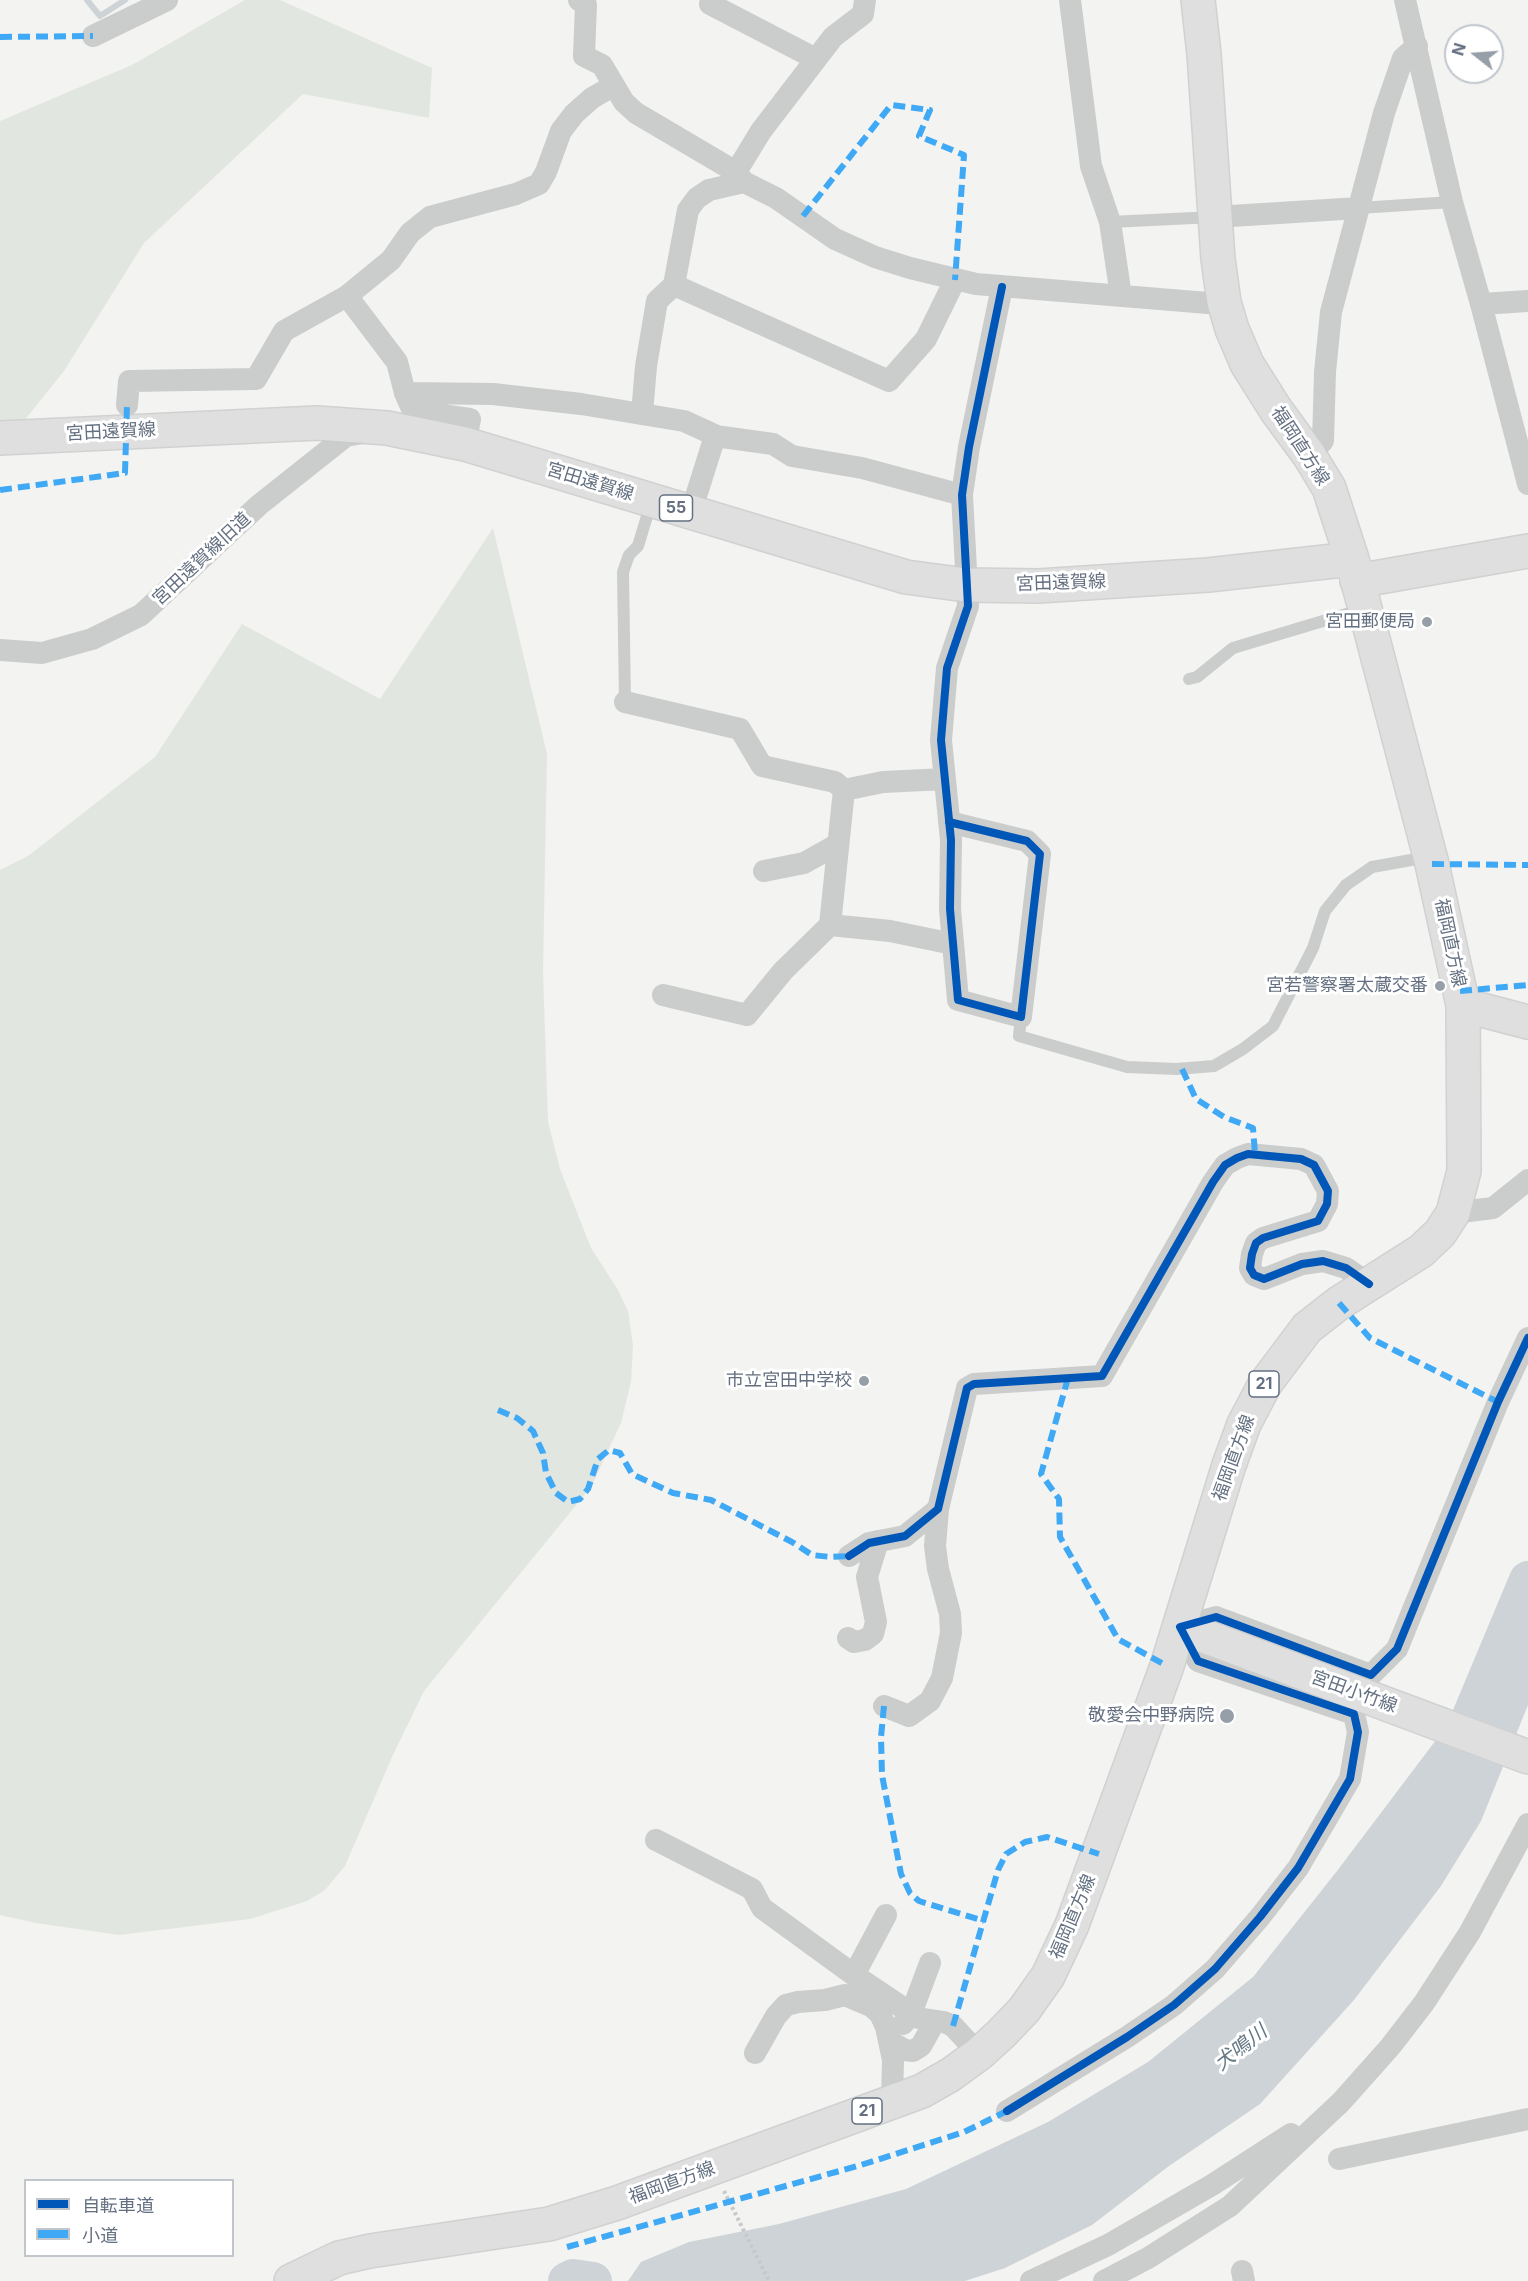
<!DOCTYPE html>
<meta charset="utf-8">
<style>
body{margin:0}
#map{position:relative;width:1528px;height:2281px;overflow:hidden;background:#f3f3f1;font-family:Inter,"Noto Sans JP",sans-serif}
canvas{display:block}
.legend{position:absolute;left:24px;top:2179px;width:210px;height:78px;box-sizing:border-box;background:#fff;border:2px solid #c1c6cd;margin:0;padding:8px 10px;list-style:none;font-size:18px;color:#647081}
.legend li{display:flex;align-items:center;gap:12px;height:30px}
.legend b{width:30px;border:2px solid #c1c6cd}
.north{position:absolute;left:1444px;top:24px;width:60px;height:60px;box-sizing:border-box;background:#fff;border:2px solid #c1c6cd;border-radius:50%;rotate:287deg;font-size:16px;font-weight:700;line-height:24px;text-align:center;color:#647081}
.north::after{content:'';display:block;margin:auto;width:21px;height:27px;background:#969ea8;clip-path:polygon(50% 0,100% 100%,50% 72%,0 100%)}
</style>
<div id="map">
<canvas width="1528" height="2281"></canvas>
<ul class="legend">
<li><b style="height:8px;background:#0057b8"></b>自転車道</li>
<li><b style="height:8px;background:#3fa9f5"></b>小道</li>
</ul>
<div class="north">N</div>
</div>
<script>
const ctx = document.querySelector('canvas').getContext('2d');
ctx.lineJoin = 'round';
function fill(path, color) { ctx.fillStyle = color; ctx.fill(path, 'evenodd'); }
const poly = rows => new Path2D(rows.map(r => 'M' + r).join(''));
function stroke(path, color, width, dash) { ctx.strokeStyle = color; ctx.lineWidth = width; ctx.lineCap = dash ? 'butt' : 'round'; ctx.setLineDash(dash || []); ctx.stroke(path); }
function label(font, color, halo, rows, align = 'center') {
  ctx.font = font + ' Inter,"Noto Sans JP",sans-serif'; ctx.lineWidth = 6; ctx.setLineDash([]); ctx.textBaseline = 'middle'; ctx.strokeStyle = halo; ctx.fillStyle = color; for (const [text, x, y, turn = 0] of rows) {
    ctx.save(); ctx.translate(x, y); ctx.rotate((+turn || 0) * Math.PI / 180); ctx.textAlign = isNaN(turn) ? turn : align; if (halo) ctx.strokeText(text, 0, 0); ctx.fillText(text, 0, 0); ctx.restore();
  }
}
fill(poly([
 [245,0,280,0,432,68,429,118,303,94,144,243,64,371,19,427,0,444,0,121,132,65],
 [493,528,547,754,543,972,548,1122,560,1169,591,1248,618,1290,628,1311,633,1345,631,1382,621,1423,591,1487,424,1691,392,1757,345,1866,325,1890,307,1901,250,1919,119,1935,36,1923,0,1915,0,870,28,856,155,757,242,624,380,699]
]), '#e2e6e0');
fill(poly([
 [1528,1586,1528,1705,1481,1821,1441,1886,1354,2000,1260,2104,1169,2166,1092,2225,1005,2268,965,2281,628,2281,641,2262,689,2242,779,2224,906,2189,1048,2122,1148,2062,1253,1977,1337,1871,1510,1642]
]), '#cdd3d7');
stroke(poly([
 [87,0,100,16,125,0]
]), '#cdd3d7', 6);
stroke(poly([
 [1471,1716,1528,1580],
 [567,2281,573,2278,593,2281]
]), '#cdd3d7', 38);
const secondary = poly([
 [1357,581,1528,551],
 [1463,1005,1528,1022]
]);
const primary = poly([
 [0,438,317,423,387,428,465,444,906,577,966,585,1039,586,1208,575,1352,559],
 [1180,1627,1528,1757],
 [291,2281,339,2258,370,2251,549,2224,617,2203,922,2091,950,2075,979,2054,1001,2034,1024,2010,1048,1976,1072,1925,1167,1666,1229,1465,1244,1424,1265,1384,1307,1328,1339,1303,1421,1251,1440,1233,1453,1213,1464,1171,1463,1005,1432,864,1352,559,1329,488,1309,455,1276,410,1247,364,1232,329,1224,302,1218,259,1204,54,1198,0]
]);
stroke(secondary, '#d0d1d0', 36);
stroke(primary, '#d0d1d1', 36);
stroke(poly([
 [724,2191,769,2281]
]), '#c8c8c9', 4, [3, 3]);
stroke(poly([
 [1359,208,1452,202],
 [1110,222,1214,217],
 [1189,679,1197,677,1233,648,1363,609],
 [625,702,623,572,629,555,638,546,651,503],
 [1021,1017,1019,1036,1127,1067,1177,1069,1214,1066,1243,1049,1273,1026,1313,948,1325,911,1346,885,1372,867,1428,857]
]), '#cbcccc', 12);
stroke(poly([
 [579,0,586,5,584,56,602,65,624,102,636,113,736,172,744,182,776,198,835,239,875,257,910,268,976,284,1208,303,1224,302],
 [1070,0,1091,166,1110,222,1121,296],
 [1405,0,1452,202,1481,304,1528,484],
 [710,4,816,59],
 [93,36,167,0],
 [736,172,761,131,833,37,863,14,865,0],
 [744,182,709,190,697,198,688,210,674,285,889,381,926,339,955,280],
 [1215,217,1359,208],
 [1481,304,1528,301],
 [405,393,493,394,581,404,684,421,719,437],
 [127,405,129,381,256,379,284,331,347,296],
 [642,414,646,366,657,301,674,285],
 [465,444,470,419,413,411,405,393,397,362,347,296,391,260,410,233,430,217,516,194,539,184,546,172,561,131,574,114,592,98,613,86],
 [1309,455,1323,441,1325,372,1331,312,1384,113,1403,58,1417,46],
 [691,512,715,436,773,444,792,456,862,468,962,495],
 [0,650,42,653,92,639,141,615,259,505,346,436,368,432],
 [625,702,740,729,762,766,835,782,844,790],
 [945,779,883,782,844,790,830,925,890,931,953,944],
 [949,822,1027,841,1040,854,1021,1017,958,1000,950,909,951,840,941,740,947,668,968,606,962,495,969,447,1002,287],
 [764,871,804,863,838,844],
 [663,995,747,1015,783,971,830,925],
 [1453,1213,1493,1208,1528,1180],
 [849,1556,869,1543,905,1536,938,1509,967,1388,974,1384,1102,1376,1213,1182,1225,1165,1237,1158,1248,1154,1301,1159,1314,1165,1328,1191,1327,1204,1318,1221,1263,1238,1256,1243,1252,1254,1250,1268,1254,1275,1264,1279,1302,1264,1323,1261,1346,1268,1369,1284],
 [848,1638,854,1642,865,1640,873,1634,876,1622,867,1577,878,1541],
 [884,1706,909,1716,930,1701,942,1678,951,1633,950,1614,938,1569,935,1546,938,1509],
 [656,1840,752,1889,762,1908,854,1975,918,2018,944,2022,953,2026,979,2054],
 [854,1975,886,1915],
 [903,2024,911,2014,930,1963],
 [891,2042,905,2050,913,2051,921,2046,935,2021],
 [755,2053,776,2016,786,2005,798,2002,825,2000,845,1995,871,2006,880,2014,886,2027,893,2060,892,2101],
 [1007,2111,1127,2037,1174,2005,1215,1969,1260,1917,1298,1868,1350,1779,1358,1732,1354,1714,1198,1661,1180,1627,1216,1617,1371,1675,1397,1649,1498,1402,1528,1338],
 [1339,2159,1528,2119],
 [1242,2271,1244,2281],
 [1031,2281,1108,2245,1212,2185,1291,2134],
 [1104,2281,1148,2258,1230,2206,1341,2102,1390,2047,1424,2003,1470,1932,1528,1824]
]), '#cbcccc', 22);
stroke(secondary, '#dfdfe0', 33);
stroke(primary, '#dfdfe0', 33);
stroke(poly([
 [0,37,93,36],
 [803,216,891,105,930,110,919,136,964,155,955,280],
 [0,490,125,473,127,405],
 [1432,864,1528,865],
 [1460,991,1528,985],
 [1182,1069,1196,1099,1224,1117,1253,1128,1255,1154],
 [1339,1303,1370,1338,1498,1402],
 [1068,1378,1041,1474,1059,1499,1060,1537,1118,1639,1167,1666],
 [498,1410,517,1418,533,1431,543,1453,546,1473,556,1493,568,1502,580,1499,588,1489,598,1459,609,1450,620,1453,632,1474,673,1493,711,1500,792,1542,812,1555,831,1557,849,1556],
 [884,1706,881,1737,882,1775,901,1874,910,1893,919,1901,984,1921],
 [953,2026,998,1870,1006,1854,1025,1842,1047,1837,1099,1854],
 [567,2247,861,2165,964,2132,1007,2111]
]), '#3fa9f5', 6, [12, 6]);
stroke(poly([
 [949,822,1027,841,1040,854,1021,1017,958,1000,950,909,951,840,941,740,947,668,968,606,962,495,969,447,1002,287],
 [849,1556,869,1543,905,1536,938,1509,967,1388,974,1384,1102,1376,1213,1182,1225,1165,1237,1158,1248,1154,1301,1159,1314,1165,1328,1191,1327,1204,1318,1221,1263,1238,1256,1243,1252,1254,1250,1268,1254,1275,1264,1279,1302,1264,1323,1261,1346,1268,1369,1284],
 [1007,2111,1127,2037,1174,2005,1215,1969,1260,1917,1298,1868,1350,1779,1358,1732,1354,1714,1198,1661,1180,1627,1216,1617,1371,1675,1397,1649,1498,1402,1528,1338]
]), '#0057b8', 8);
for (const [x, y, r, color] of [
 [1427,622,6,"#969ea8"],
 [1440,986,6,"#969ea8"],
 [864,1381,6,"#969ea8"],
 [1227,1716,8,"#969ea8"]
]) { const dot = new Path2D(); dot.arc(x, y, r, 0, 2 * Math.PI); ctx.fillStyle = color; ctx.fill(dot); stroke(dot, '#fff', 2); }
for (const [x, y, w] of [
 [676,508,33],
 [1264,1384,30],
 [867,2111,30]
]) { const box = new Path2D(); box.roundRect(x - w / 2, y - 13, w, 26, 4.5); ctx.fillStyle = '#fff'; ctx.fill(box); stroke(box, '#647081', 1.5); }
label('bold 16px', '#647081', null, [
 ["55",676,508],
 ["21",1264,1384],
 ["21",867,2111]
]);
label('18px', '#647081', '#fff', [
 ["宮田遠賀線",111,432,-3],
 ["福岡直方線",1300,446,57],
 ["宮田遠賀線",590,482,17],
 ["宮田遠賀線旧道",202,559,-43],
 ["宮田遠賀線",1061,583,-2],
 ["福岡直方線",1450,943,78],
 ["福岡直方線",1234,1458,-70],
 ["宮田小竹線",1354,1692,20],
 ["福岡直方線",1073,1917,-67],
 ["福岡直方線",672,2183,-20]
]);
label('18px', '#647081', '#fff', [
 ["宮田郵便局",1415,622],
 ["宮若警察署太蔵交番",1428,986],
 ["市立宮田中学校",852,1381],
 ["敬愛会中野病院",1214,1716]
], 'right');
label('italic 20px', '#647885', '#fff', [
 ["犬鳴川",1241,2048,-38]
]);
</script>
